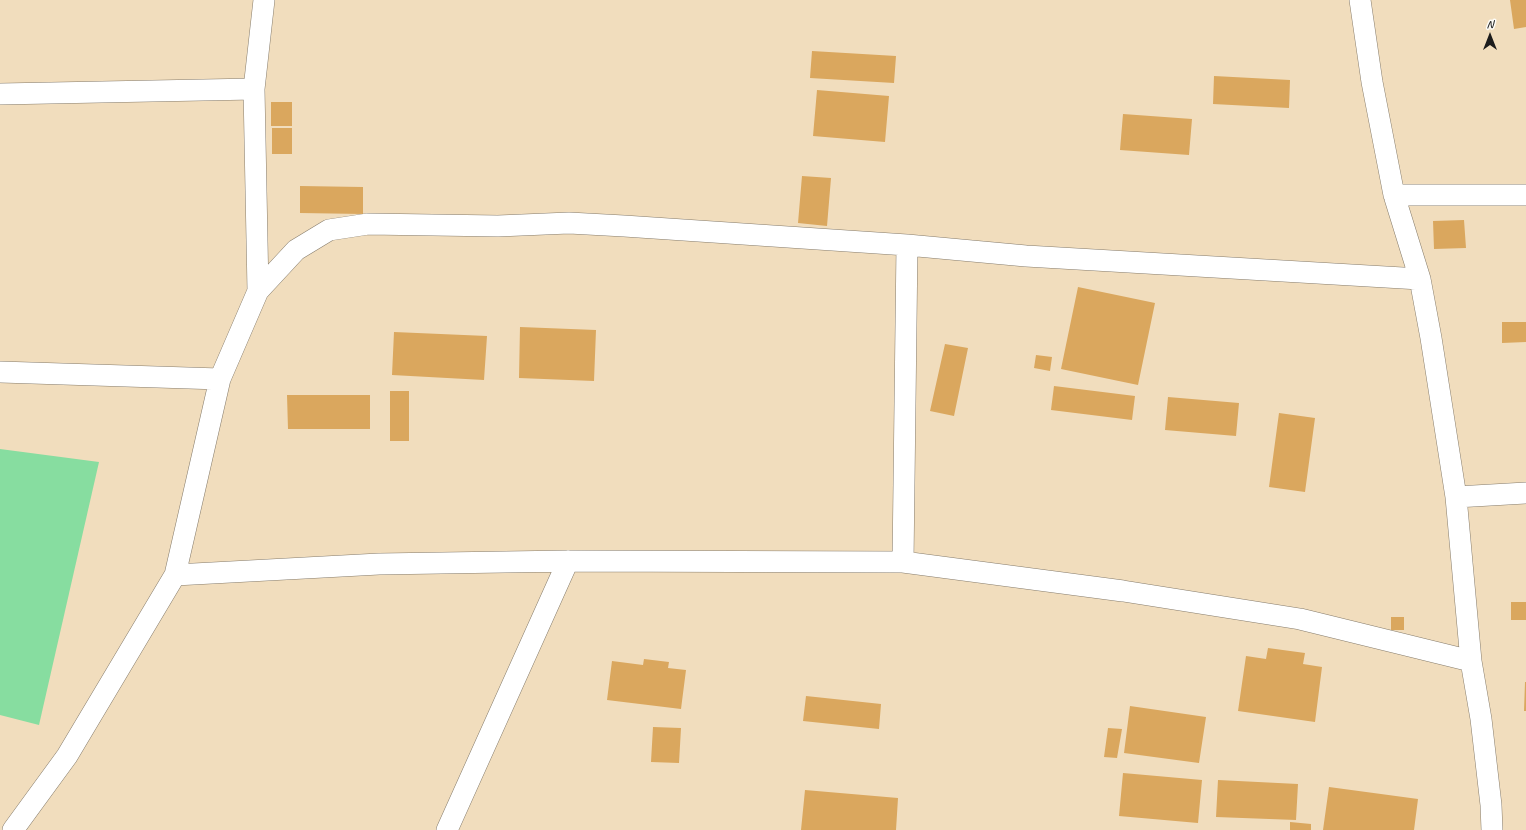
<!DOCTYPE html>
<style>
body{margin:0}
#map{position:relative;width:1526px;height:830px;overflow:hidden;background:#f1ddbd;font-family:Caveat,sans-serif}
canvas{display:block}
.north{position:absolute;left:1470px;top:16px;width:40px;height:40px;-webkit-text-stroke:3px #fdfcf7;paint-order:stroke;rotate:0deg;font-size:11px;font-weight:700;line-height:16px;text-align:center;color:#1c1c1c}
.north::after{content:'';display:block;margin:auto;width:14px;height:18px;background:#1c1c1c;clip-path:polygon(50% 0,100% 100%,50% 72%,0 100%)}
</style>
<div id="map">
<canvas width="1526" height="830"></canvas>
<div class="north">N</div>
</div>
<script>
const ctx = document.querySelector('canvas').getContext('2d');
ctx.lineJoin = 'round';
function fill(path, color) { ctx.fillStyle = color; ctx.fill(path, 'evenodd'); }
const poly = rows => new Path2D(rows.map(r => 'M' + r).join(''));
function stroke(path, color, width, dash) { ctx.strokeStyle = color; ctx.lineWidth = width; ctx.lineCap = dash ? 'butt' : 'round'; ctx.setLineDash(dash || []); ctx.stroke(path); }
fill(poly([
 [0,449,99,462,39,725,0,715]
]), '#87dda0');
fill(poly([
 [1510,0,1526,0,1526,27,1514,29],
 [812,51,896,56,894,83,810,78],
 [1214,76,1290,80,1289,108,1213,104],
 [817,90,889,96,885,142,813,136],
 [271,102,292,102,292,126,271,126],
 [1123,114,1192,119,1189,155,1120,150],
 [272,128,292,128,292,154,272,154],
 [802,176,831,178,827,226,798,223],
 [300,186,363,187,363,214,300,213],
 [1464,220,1466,248,1434,249,1433,221],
 [1078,287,1155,303,1138,385,1061,369],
 [1502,322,1526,322,1526,342,1502,343],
 [520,327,596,330,594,381,519,378],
 [394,332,487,336,484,380,392,375],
 [945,344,968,348,954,416,930,411],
 [1036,355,1052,357,1050,371,1034,368],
 [1054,386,1135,396,1132,420,1051,410],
 [390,391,409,391,409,441,390,441],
 [287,395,370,395,370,429,288,429],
 [1168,397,1239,403,1236,436,1165,430],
 [1279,413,1315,418,1305,492,1269,487],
 [1511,602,1526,602,1526,620,1511,620],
 [1391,617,1404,617,1404,630,1391,630],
 [1268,648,1305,653,1303,664,1322,667,1315,722,1238,711,1246,656,1266,659],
 [644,659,669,662,668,668,686,670,681,709,607,700,612,661,643,665],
 [1525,682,1526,682,1526,711,1524,711],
 [806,696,881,704,879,729,803,721],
 [1130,706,1206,717,1199,763,1124,753],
 [653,727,681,728,679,763,651,762],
 [1108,728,1122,729,1117,758,1104,757],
 [1123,773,1202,780,1198,823,1119,816],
 [1218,780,1298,784,1296,820,1216,817],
 [1329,787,1418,799,1414,830,1323,830],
 [805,790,898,798,896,830,801,830],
 [1290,822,1311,824,1311,830,1290,830]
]), '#daa75e');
const minor = poly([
 [1360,0,1372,82,1394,195,1420,279,1431,338,1456,497,1471,661,1481,719,1491,805,1492,830],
 [0,94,254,89],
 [1394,195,1526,195],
 [258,291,296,250,329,230,368,224,498,226,569,223,624,226,907,245,1026,256,1420,279],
 [0,372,220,379],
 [1456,497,1526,493],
 [903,562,907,245],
 [175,575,379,564,568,561,903,562,1123,591,1300,619,1471,661],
 [13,830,67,756,175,575,220,379,258,291,254,89,264,0],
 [447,830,568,561]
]);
stroke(minor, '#867c6c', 22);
stroke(minor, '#fff', 21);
</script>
